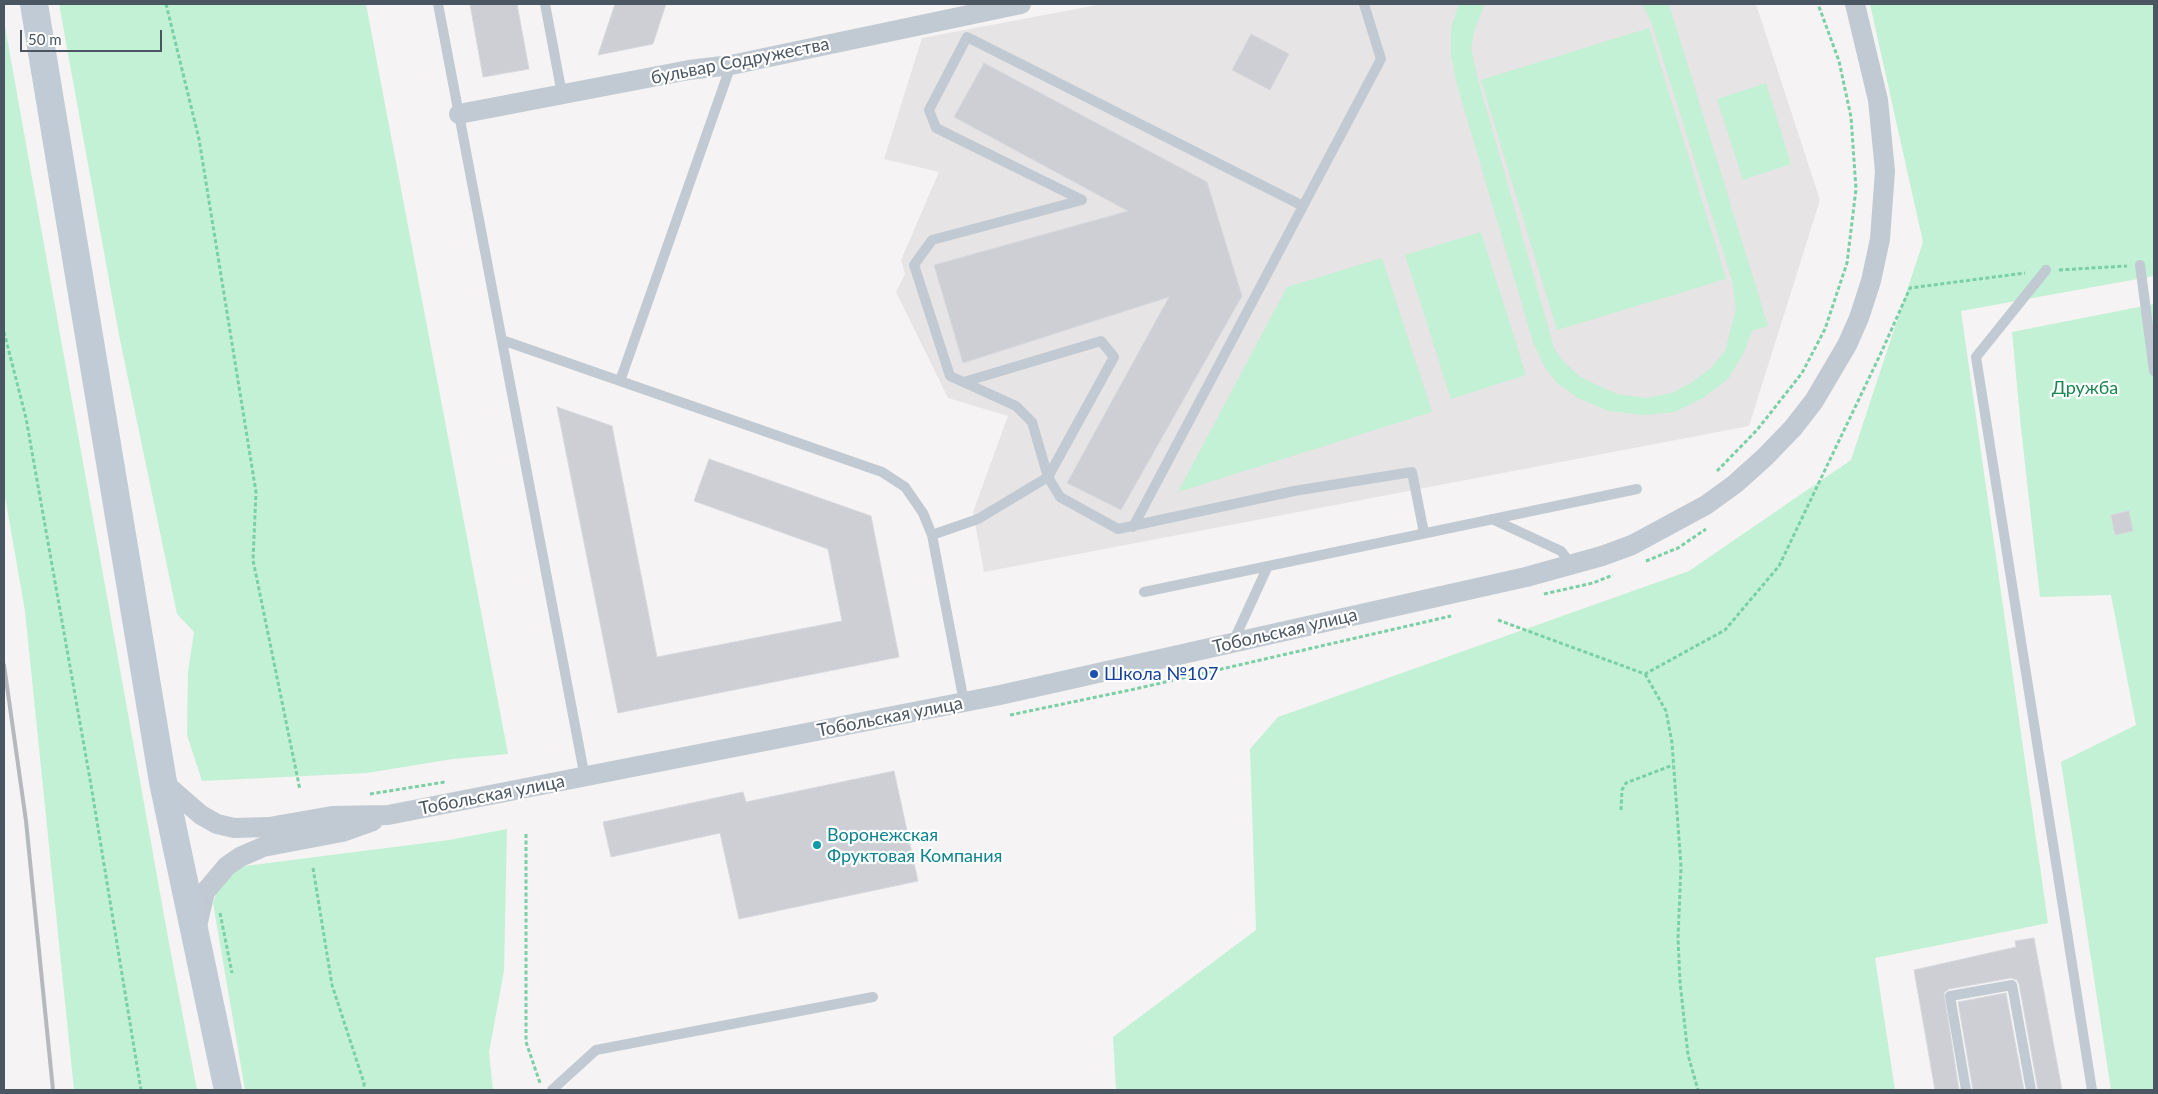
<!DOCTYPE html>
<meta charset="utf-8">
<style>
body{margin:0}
#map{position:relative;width:2158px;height:1094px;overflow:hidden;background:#f5f3f3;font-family:Lato,sans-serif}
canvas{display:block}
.frame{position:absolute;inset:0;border:5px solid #4a5661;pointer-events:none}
.scale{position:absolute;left:20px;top:30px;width:142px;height:22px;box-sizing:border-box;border:2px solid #4a5661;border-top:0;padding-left:6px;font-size:15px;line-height:18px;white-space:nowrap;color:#4a5661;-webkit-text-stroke:4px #fff;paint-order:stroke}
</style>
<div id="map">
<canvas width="2158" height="1094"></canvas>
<div class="frame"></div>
<div class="scale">50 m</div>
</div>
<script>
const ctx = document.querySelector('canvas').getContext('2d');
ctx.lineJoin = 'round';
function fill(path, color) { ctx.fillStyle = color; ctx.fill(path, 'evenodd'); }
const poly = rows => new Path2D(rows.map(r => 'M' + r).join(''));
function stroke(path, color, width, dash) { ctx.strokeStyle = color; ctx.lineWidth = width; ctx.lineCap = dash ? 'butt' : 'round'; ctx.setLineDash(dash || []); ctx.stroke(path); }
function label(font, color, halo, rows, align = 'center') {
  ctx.font = font + ' Lato,sans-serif'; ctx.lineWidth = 4.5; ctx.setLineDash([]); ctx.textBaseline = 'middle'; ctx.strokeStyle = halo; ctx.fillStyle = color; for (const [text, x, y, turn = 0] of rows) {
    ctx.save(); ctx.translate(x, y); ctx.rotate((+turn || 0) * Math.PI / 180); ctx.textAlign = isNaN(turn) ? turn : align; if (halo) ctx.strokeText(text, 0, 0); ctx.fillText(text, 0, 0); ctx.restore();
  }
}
fill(poly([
 [1103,4,1756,4,1820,200,1749,426,984,572,973,512,1008,416,948,398,896,292,905,274,901,260,939,172,884,159,922,38]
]), '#e6e4e5');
fill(poly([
 [59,4,366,4,508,754,453,759,367,773,202,781,187,735,188,672,194,632,177,614,119,335],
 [1459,4,1485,4,1475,28,1471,48,1477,76,1554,348,1562,360,1580,377,1617,394,1646,398,1672,393,1689,384,1711,368,1725,351,1736,309,1732,280,1651,21,1642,4,1669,4,1768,326,1752,331,1744,352,1728,379,1703,398,1675,412,1645,415,1608,411,1578,398,1557,383,1544,366,1533,342,1457,85,1451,56,1451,27],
 [1870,4,2154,4,2154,276,1961,311,2048,923,1875,958,1895,1090,1116,1090,1113,1037,1256,930,1250,749,1278,717,1689,571,1851,460,1923,242],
 [4,21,169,943,197,1090,74,1090,25,611,4,491],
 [1649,28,1726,279,1557,330,1481,80],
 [1766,83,1791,164,1743,180,1717,99],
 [1481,232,1526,375,1451,399,1405,255],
 [1382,258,1432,412,1178,492,1287,287],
 [2154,304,2154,1090,2111,1090,2061,762,2136,725,2111,595,2040,597,2021,428,2012,332],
 [507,829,504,971,489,1052,493,1090,245,1090,213,903,218,888,237,867,449,840]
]), '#c3f1d5');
const building = poly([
 [470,4,517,4,529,69,483,77,470,4],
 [615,4,666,4,653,44,598,55,615,4],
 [1251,34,1289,54,1270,90,1232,70,1251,34],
 [984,63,1207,182,1242,296,1121,510,1067,483,1169,297,963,363,934,265,1128,211,954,117,984,63],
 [557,407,612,426,657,657,842,621,828,549,694,501,709,459,871,516,899,657,618,713,557,407],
 [2129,511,2133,531,2115,535,2111,515,2129,511],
 [894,771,918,881,739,919,720,833,611,857,603,822,743,792,746,802,894,771],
 [2034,938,2062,1090,2038,1090,2019,984,2017,980,2011,978,1949,989,1944,993,1959,1090,1935,1090,1914,970,2016,947,2015,941,2034,938],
 [2006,993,2024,1090,1973,1090,1958,1002,2006,993]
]);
fill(building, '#cdcfd5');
stroke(building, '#d7d9de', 1);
stroke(poly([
 [166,4,199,139,256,492,253,560,300,790],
 [2059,270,2127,266],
 [4,332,26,418,91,785,141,1090],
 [1717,471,1757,430,1802,373,1825,329,1847,263,1856,189,1851,117,1839,61,1818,4],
 [1646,561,1678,548,1706,529],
 [1544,594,1593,583,1613,575],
 [1498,620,1645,674,1725,630,1779,566,1881,353,1910,288,2025,273],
 [1645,674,1666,711,1672,743,1681,867,1678,938,1680,982,1688,1055,1698,1090],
 [1010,715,1135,689,1451,616],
 [370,794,445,782],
 [1621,810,1622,790,1626,783,1673,765],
 [526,834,526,1042,540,1083],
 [313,868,332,985,364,1083,364,1090],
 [220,913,232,973]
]), '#7ad0a6', 3, [4, 2.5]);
stroke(poly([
 [438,4,585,778],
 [545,4,562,94],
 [1303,206,967,37,929,110,936,128,1082,200,932,240,914,265,950,376,1016,406,1032,422,1048,477,1060,497,1118,529,1294,491,1412,472,1424,533],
 [2140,265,2154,371],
 [2046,270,1976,357,2092,1090],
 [502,340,882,472,905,487,923,513,932,535,964,702],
 [620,381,731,65],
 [1492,519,1561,551,1572,565],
 [1133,527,1381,59,1364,4],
 [932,535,978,519,1048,477,1114,357,1101,341,964,382],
 [1144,592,1637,489],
 [1233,642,1268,566],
 [552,1090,596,1050,873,997],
 [1966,1090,1950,996,2012,985,2031,1090]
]), '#c1cad2', 10);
stroke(poly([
 [459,114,689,70,731,65,1021,4],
 [163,782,201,815,217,824,234,828,269,827,332,816,388,815,1000,695,1526,577,1602,556,1632,545,1706,505,1735,484,1765,457,1793,428,1814,401,1847,345,1859,318,1871,281,1880,239,1885,171,1878,100,1855,4],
 [197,926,205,892,227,866,240,857,263,847,342,832,373,821]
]), '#c1cad2', 20);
stroke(poly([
 [34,4,163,782,228,1090]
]), '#c1cbd6', 28);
stroke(poly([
 [4,665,26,821,53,1090]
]), '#b5b8bd', 4);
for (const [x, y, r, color] of [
 [1094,674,5,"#1a4fb4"],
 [817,845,5,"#0f9aa8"]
]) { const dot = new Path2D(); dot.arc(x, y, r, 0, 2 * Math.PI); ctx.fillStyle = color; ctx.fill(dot); stroke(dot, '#fff', 2); }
label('18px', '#4a5661', '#fff', [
 ["бульвар Содружества",740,61,-11],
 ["Тобольская улица",1285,631,-13],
 ["Тобольская улица",890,717,-11],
 ["Тобольская улица",492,795,-11]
]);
label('18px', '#17864f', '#fff', [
 ["Дружба",2085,388]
]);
label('18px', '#164399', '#fff', [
 ["Школа №107",1104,674]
], 'left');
label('18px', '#0d838f', '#fff', [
 ["Воронежская",827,835],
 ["Фруктовая Компания",827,856]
], 'left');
</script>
